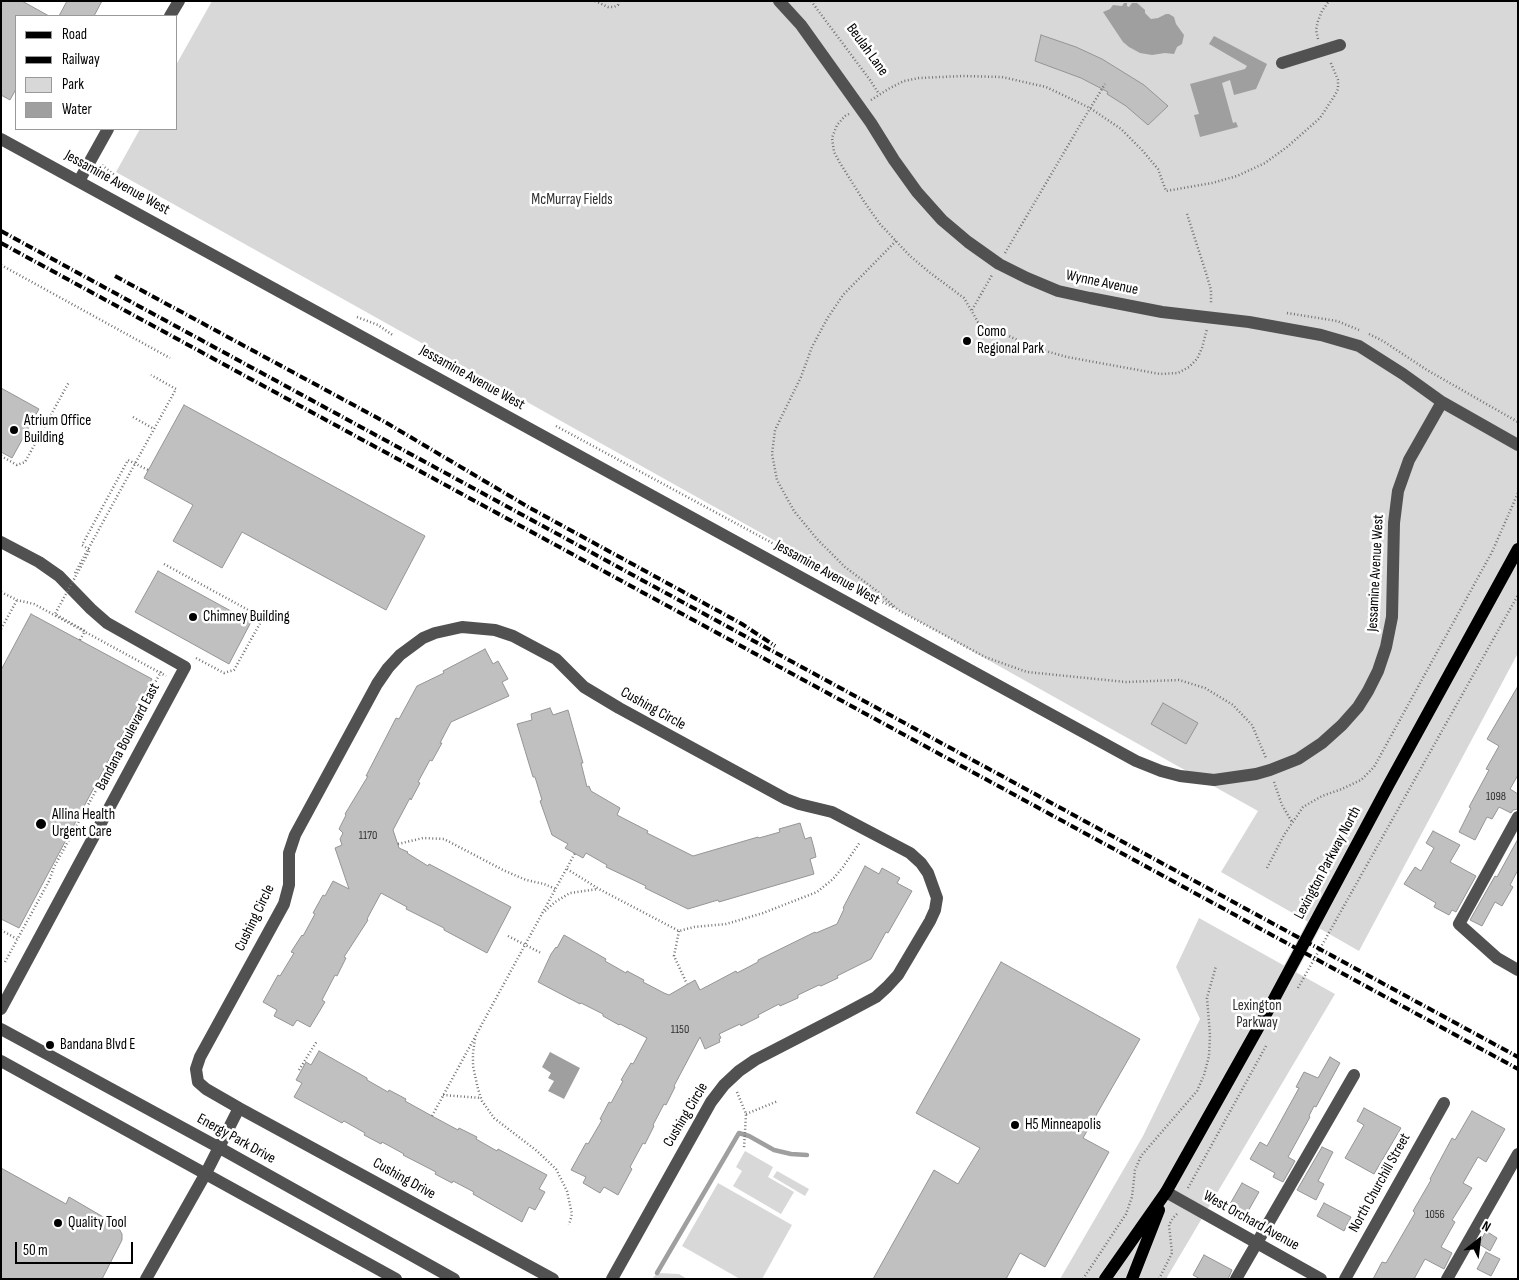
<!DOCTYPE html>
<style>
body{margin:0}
#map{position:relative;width:1519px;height:1280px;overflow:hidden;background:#fff;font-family:"Sofia Sans Condensed",sans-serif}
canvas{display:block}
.frame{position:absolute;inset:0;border:2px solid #000;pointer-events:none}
.legend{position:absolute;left:15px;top:15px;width:162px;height:115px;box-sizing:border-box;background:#fff;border:1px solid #999;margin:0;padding:6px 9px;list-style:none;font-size:15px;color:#000}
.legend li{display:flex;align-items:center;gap:10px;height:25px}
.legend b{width:25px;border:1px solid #999}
.north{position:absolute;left:1454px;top:1215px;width:50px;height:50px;-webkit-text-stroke:4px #fff;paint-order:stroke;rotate:29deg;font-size:14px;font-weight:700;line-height:20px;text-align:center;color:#000}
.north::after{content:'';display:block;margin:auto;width:18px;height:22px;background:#000;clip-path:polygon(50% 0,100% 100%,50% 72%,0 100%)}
.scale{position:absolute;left:15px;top:1242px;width:118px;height:22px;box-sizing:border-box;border:2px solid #000;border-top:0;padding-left:6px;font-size:15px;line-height:18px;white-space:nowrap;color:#000;-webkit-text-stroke:4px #fff;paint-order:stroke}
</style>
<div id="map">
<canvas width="1519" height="1280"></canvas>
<div class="frame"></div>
<ul class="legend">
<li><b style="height:6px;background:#000"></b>Road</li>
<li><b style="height:6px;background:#000"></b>Railway</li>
<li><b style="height:14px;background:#d8d8d8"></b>Park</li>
<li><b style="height:14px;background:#9f9f9f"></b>Water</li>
</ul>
<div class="north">N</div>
<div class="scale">50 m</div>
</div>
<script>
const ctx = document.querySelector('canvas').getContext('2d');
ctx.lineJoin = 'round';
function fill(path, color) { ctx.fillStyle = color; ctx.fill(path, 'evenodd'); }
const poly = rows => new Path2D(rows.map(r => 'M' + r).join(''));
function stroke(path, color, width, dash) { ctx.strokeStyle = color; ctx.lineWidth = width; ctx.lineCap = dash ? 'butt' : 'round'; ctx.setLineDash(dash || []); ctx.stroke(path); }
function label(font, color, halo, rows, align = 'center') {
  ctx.font = font + ' "Sofia Sans Condensed",sans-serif'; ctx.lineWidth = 5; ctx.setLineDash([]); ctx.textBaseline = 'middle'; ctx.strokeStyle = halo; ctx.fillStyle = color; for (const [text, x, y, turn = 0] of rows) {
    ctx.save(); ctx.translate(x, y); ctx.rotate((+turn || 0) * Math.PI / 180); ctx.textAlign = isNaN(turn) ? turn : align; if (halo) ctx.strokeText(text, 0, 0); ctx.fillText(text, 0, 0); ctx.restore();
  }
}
fill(poly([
 [212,1,1518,1,1518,653,1359,951,1221,872,1258,811,116,172,140,129,176,129,176,65],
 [1199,918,1335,994,1166,1279,1060,1279,1143,1136,1200,1019,1176,967],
 [745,1151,773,1167,768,1177,794,1192,781,1214,733,1186,742,1171,736,1167],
 [777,1171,809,1189,805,1196,773,1177],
 [718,1183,792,1225,762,1279,740,1279,682,1246],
 [657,1273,679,1274,687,1279,652,1279]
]), '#d8d8d8');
fill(poly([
 [1124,3,1127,3,1127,6,1129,7,1132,3,1137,3,1145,10,1145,13,1151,19,1158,18,1166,14,1169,14,1174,17,1176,24,1184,35,1182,44,1177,47,1174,54,1165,53,1152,55,1140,53,1129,47,1123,42,1103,12,1110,9,1113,5,1122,6],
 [1214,36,1267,64,1256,89,1234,95,1230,80,1222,83,1233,123,1236,122,1238,127,1200,137,1194,115,1199,114,1190,84,1245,69,1247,66,1209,44],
 [550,1052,580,1068,564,1099,548,1091,554,1081,548,1078,551,1073,542,1067]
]), '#9f9f9f');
stroke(poly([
 [657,1273,739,1133,749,1136,774,1150,791,1154,807,1155]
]), '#9f9f9f', 4.5);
const building = poly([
 [1,1,22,1,49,16,16,16,16,89,10,100,1,95,1,1],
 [67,1,102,1,94,16,59,16,67,1],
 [1041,35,1076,47,1102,59,1144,85,1168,106,1148,125,1126,106,1107,94,1108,92,1081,78,1035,61,1041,35],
 [1,388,39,409,12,458,1,452,1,388],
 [184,405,425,536,386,610,242,532,222,568,173,541,193,505,144,478,184,405],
 [158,571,251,622,229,664,135,612,158,571],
 [31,614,152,679,19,928,1,919,1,670,31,614],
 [485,649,493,664,498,661,508,679,502,682,509,696,451,722,440,743,442,743,432,761,430,760,418,782,420,783,411,800,410,798,393,830,399,848,408,852,407,853,428,866,429,864,511,907,487,953,444,930,444,928,406,909,407,907,381,893,367,919,368,920,344,957,346,958,337,976,335,975,322,1000,325,1002,310,1027,297,1020,293,1026,274,1016,277,1010,263,1002,278,975,280,976,294,953,291,952,302,935,303,936,315,914,313,913,323,895,325,896,333,881,349,889,335,848,342,845,340,839,343,833,339,829,346,815,345,814,368,776,366,776,396,718,399,719,417,686,444,673,443,671,485,649],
 [1518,686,1518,775,1510,789,1518,794,1518,809,1513,810,1511,813,1499,807,1492,819,1487,817,1475,840,1459,832,1471,808,1469,807,1489,770,1486,769,1499,746,1487,739,1518,686],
 [1163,703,1198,723,1186,744,1151,724,1163,703],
 [550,708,553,715,568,710,583,763,581,763,587,787,589,786,591,791,620,808,617,815,648,831,647,833,693,856,758,837,759,838,780,832,779,829,800,823,805,839,811,837,814,848,816,857,810,859,814,874,719,902,718,900,688,909,645,888,646,886,606,867,607,865,586,853,583,858,565,848,568,844,552,835,540,801,542,800,535,777,533,777,517,724,532,720,531,714,550,708],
 [1433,831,1460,845,1450,862,1476,876,1456,912,1452,910,1449,915,1434,907,1436,903,1404,884,1415,867,1421,871,1434,848,1426,843,1433,831],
 [1518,839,1518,870,1510,885,1513,887,1502,906,1495,902,1482,926,1470,920,1495,876,1497,877,1518,839],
 [865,866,879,874,882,868,900,878,897,883,912,891,888,933,886,932,871,959,837,976,838,978,821,986,819,985,798,995,798,998,780,1006,779,1004,758,1015,759,1017,741,1026,740,1024,719,1034,721,1038,719,1039,720,1042,705,1049,700,1037,674,1086,675,1087,666,1105,664,1104,653,1125,654,1126,645,1144,643,1143,630,1167,632,1169,618,1195,604,1187,600,1193,583,1183,586,1177,571,1170,586,1143,588,1144,602,1120,600,1119,609,1102,611,1103,623,1081,621,1080,631,1063,633,1064,647,1038,620,1024,619,1025,603,1016,603,1014,581,1003,580,1004,538,982,551,954,556,947,557,948,564,935,606,959,605,961,626,973,627,971,644,980,643,982,664,993,669,995,695,980,700,990,736,971,737,973,758,962,758,960,815,932,816,933,837,924,844,909,843,908,865,866],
 [1001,962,1140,1039,1083,1138,1109,1152,1045,1267,1020,1253,1006,1279,873,1279,934,1170,958,1184,980,1148,916,1113,1001,962],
 [319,1051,367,1078,367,1080,388,1092,389,1090,406,1099,405,1101,432,1116,458,1130,459,1128,477,1137,476,1139,497,1151,498,1149,547,1175,539,1189,545,1192,535,1210,529,1207,522,1222,473,1194,474,1192,453,1181,452,1183,435,1174,436,1172,403,1155,404,1154,382,1142,381,1144,364,1135,365,1133,344,1121,342,1123,294,1097,302,1083,296,1080,306,1062,311,1065,319,1051],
 [1330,1057,1340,1063,1316,1107,1314,1106,1309,1116,1310,1117,1288,1157,1295,1161,1283,1182,1273,1177,1275,1173,1250,1159,1260,1142,1267,1146,1299,1088,1296,1087,1304,1072,1318,1078,1330,1057],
 [1364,1108,1401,1128,1374,1174,1345,1158,1364,1125,1357,1121,1364,1108],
 [1472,1111,1505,1129,1486,1162,1478,1157,1463,1183,1472,1188,1452,1220,1455,1222,1441,1247,1452,1253,1444,1269,1425,1259,1414,1279,1373,1279,1382,1262,1386,1263,1415,1213,1413,1211,1431,1180,1430,1179,1452,1138,1455,1140,1472,1111],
 [1322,1147,1333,1152,1318,1181,1324,1184,1316,1200,1297,1190,1322,1147],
 [1,1168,66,1204,69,1197,117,1225,122,1234,122,1240,102,1279,1,1279,1,1168],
 [1242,1183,1259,1192,1247,1213,1230,1204,1242,1183],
 [1324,1203,1351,1217,1344,1231,1317,1216,1324,1203],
 [1486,1231,1497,1238,1490,1251,1479,1244,1486,1231],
 [1486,1252,1500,1259,1491,1276,1477,1269,1486,1252],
 [1204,1255,1232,1270,1228,1279,1200,1279,1193,1275,1204,1255]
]);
fill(building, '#c0c0c0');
stroke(building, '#959595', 1);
const major = poly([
 [1105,1279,1166,1192,1266,1014,1389,784,1518,549],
 [1132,1279,1159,1210]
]);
stroke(major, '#dbdbdb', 14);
stroke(poly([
 [595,1,608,7,614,7,618,5,619,1],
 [811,1,870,80,879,94],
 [1318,39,1316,30,1318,21,1322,11,1329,1],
 [871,100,890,88,904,81,919,78,963,76,1002,77,1046,87,1090,108,1121,129,1142,150,1158,169,1166,191,1212,183,1237,176,1265,163,1287,147,1320,118,1335,95,1338,89,1338,80,1330,61],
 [849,114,845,116,837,125,832,138,834,152,840,163,865,203,880,224,910,256,929,272,964,298,978,322,1035,348,1067,357,1160,374,1178,373,1189,367,1197,359,1202,348,1207,329],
 [102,165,150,204],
 [1187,214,1206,273,1211,290,1211,304],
 [896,241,843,295,827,319,812,347,801,377,775,430,772,454,777,480,794,511,817,539,845,567,877,591,898,610,985,657,1027,672,1126,682,1179,680,1205,688,1233,705,1252,725,1266,758],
 [1005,253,1083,120,1105,84],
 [1,265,170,358],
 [972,310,992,275],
 [1287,313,1337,321,1359,330],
 [357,317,378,325,394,336],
 [1369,334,1383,341,1427,370,1518,422],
 [133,417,154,429],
 [556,426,874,598,895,608],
 [1,456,17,465,25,462,69,382],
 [164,564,263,618,234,670,224,673,196,658],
 [75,573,176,389,151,375],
 [1,592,17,600,34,604,166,676],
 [1,629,17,600],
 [1274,782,1282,805,1292,822],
 [398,844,423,838,444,839,503,870,526,880,544,884,556,889],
 [1267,868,1284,835,1303,807,1322,796,1342,789,1361,780,1374,767,1492,552,1518,493],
 [567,869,599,889,679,931,694,927,726,924,763,913,817,892,833,879,843,867,860,842],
 [545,911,555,902,570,893,598,889],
 [1,930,17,939],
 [679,931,674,956,687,984],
 [508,936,541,953],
 [5,962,49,881,54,867,162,670],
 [1298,988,1518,595],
 [475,1039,473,1053,473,1066,478,1089,482,1101,494,1118,537,1151,556,1169,567,1191,570,1205,572,1214,569,1225],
 [299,1070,317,1041],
 [737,1092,746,1114,744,1148],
 [443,1095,481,1098],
 [746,1114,778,1101],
 [432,1116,575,853],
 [1188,1188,1266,1046],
 [1083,1279,1126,1214,1132,1197,1135,1170,1141,1156,1197,1091,1204,1075,1209,1056,1210,1035,1207,998,1216,966],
 [1159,1279,1172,1253,1169,1225,1173,1218,1177,1214]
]), '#737373', 2.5, [1, 2.5]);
stroke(poly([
 [779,1,801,25,871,123,894,160,917,192,942,220,968,242,999,264,1027,278,1058,291,1090,298,1162,312,1249,322,1321,335,1359,346,1403,374,1442,402,1518,445],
 [170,16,179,1],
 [1282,63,1340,45],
 [1,139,1136,761,1161,771,1180,776,1214,780,1256,774,1270,770,1298,759,1322,743,1342,725,1358,707,1368,691,1378,671,1386,647,1392,617,1394,523,1398,491,1409,460,1442,402],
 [79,181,108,129],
 [1,542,39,562,59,576,91,609,107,623,185,667,1,1009],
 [1518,817,1459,924,1497,958,1518,970],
 [1,1029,218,1147,454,1279],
 [1,1061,396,1279],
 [239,1108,553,1279],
 [1166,1192,1321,1279],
 [146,1279,206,1173,239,1108,206,1089,198,1082,196,1069,200,1057,284,904,289,885,289,853,295,835,377,684,388,668,400,655,423,638,435,633,462,627,495,630,513,636,556,659,584,687,619,708,786,799,799,804,832,812,910,853,921,863,928,873,937,898,935,910,930,921,898,975,887,987,876,997,846,1013,755,1060,739,1071,724,1085,711,1102,612,1279],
 [1236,1279,1354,1075],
 [1345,1279,1444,1103],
 [1447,1279,1518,1154]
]), '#515151', 12);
stroke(major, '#000', 12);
stroke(poly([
 [1,231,1518,1057],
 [1,243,1518,1069],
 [115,276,385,422,530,508,742,624,775,646]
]), '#000', 4, [8, 2.5, 1, 2.5]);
stroke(poly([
 [80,640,85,631,55,614,90,550,82,545,128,460,148,470]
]), '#737373', 2.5, [1, 2.5]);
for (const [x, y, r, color] of [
 [967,341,5,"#000"],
 [14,430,5,"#000"],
 [193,617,5,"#000"],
 [41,824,6,"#000"],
 [50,1045,5,"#000"],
 [1015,1125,5,"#000"],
 [58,1223,5,"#000"]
]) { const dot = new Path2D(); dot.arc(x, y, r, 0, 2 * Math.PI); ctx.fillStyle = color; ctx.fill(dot); stroke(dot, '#fff', 2); }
label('12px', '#303030', null, [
 ["1098",1496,797],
 ["1170",368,836],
 ["1150",680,1030],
 ["1056",1435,1215]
]);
label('15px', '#000', '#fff', [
 ["Beulah Lane",867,50,54],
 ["Jessamine Avenue West",117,183,29],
 ["Wynne Avenue",1102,283,12],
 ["Jessamine Avenue West",472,378,29],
 ["Jessamine Avenue West",827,573,29],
 ["Jessamine Avenue West",1376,573,-87],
 ["Cushing Circle",653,709,29],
 ["Bandana Boulevard East",128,737,-62],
 ["Lexington Parkway North",1328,863,-62],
 ["Cushing Circle",255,918,-64],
 ["Cushing Circle",686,1115,-59],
 ["Energy Park Drive",236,1139,29],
 ["Cushing Drive",404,1179,29],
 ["North Churchill Street",1380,1183,-61],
 ["West Orchard Avenue",1251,1221,29]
]);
label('15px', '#2f2f2f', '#fff', [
 ["McMurray Fields",572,200],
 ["Lexington",1257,1006],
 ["Parkway",1257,1023]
]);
label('15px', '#000', '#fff', [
 ["Como",977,332],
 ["Regional Park",977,349],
 ["Atrium Office",24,421],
 ["Building",24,438],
 ["Chimney Building",203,617],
 ["Allina Health",52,815],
 ["Urgent Care",52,832],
 ["Bandana Blvd E",60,1045],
 ["H5 Minneapolis",1025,1125],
 ["Quality Tool",68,1223]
], 'left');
</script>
